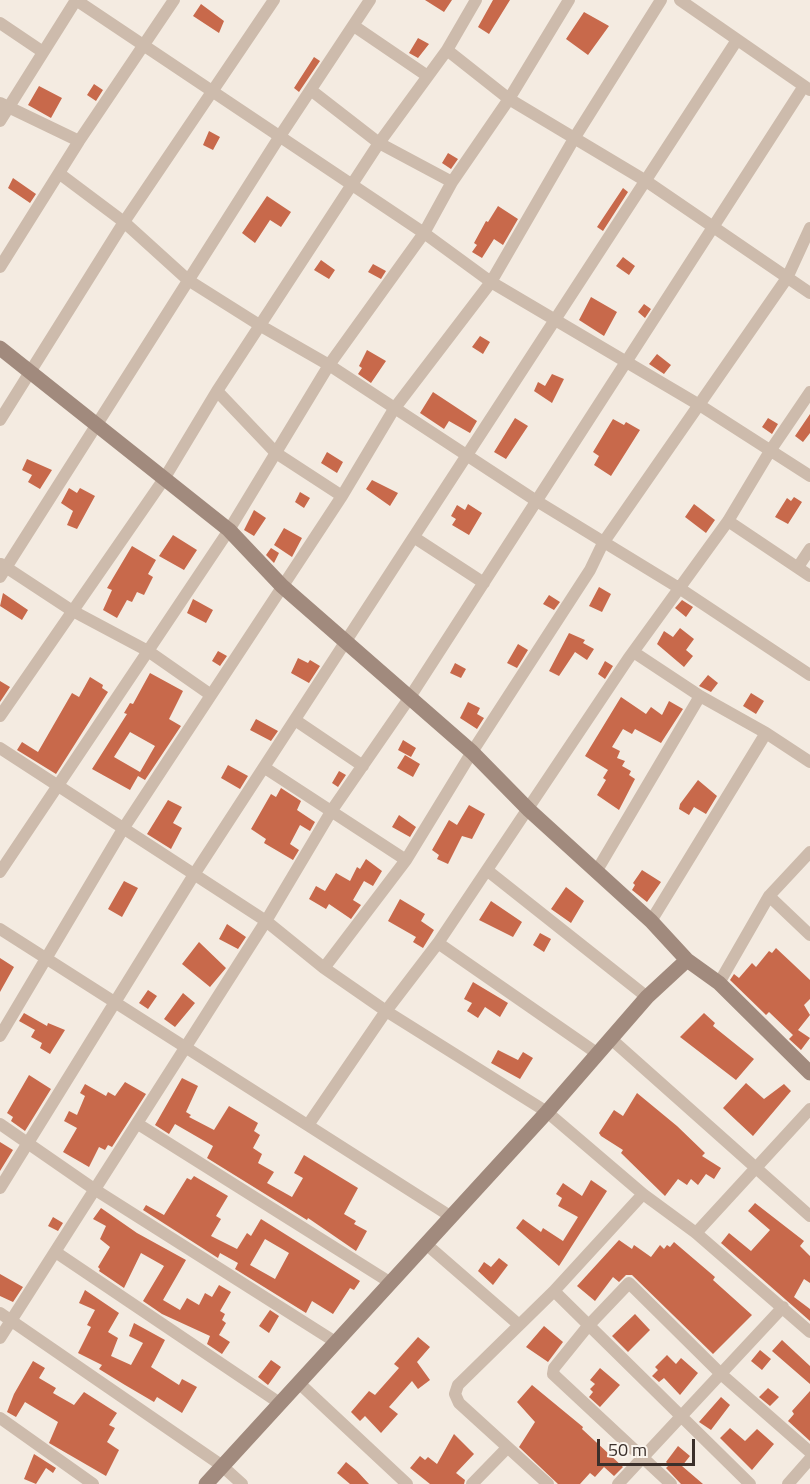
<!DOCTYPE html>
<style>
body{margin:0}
#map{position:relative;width:810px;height:1484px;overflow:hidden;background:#f4ebe1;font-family:"Titillium Web",sans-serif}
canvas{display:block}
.scale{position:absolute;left:597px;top:1439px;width:98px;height:27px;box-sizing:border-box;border:3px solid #3b302b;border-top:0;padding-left:8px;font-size:18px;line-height:21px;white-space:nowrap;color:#3b302b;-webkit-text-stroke:4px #fbf5ee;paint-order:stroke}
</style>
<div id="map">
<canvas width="810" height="1484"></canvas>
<div class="scale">50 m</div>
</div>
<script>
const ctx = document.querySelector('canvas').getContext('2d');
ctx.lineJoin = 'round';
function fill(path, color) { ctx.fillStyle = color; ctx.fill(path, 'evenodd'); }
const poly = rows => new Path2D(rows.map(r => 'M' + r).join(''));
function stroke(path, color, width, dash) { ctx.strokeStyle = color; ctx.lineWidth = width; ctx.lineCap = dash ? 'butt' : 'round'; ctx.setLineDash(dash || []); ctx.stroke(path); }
fill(poly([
 [425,0,452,0,444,12],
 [493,0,510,0,489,34,478,27],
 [201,4,224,21,219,33,193,16],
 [584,12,609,26,588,55,566,39],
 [418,38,429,44,418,58,409,53],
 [314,57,320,61,299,92,294,88],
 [94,84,103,90,96,101,87,95],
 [39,86,62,98,51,118,28,105],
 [209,131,220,137,213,150,203,145],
 [448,153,458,159,451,169,442,163],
 [13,178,36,194,30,203,8,188],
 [623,188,628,192,603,231,597,227],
 [267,196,291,212,281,227,270,220,255,243,242,233],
 [498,206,518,219,503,245,494,239,482,258,472,252,477,245,474,243,486,221,488,222],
 [623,257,635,266,629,275,616,266],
 [321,260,335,270,329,279,314,270],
 [373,264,386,271,381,279,368,272],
 [591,297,617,312,604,336,579,320],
 [644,304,651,309,645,318,638,312],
 [480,336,490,342,483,354,472,347],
 [367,350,386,361,371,383,358,374,362,368,359,366],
 [657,354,671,365,664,374,649,364],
 [552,374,564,379,552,403,534,391,538,382,545,386],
 [433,392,477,421,470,433,449,421,444,429,420,413],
 [810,414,810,433,803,442,795,436],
 [515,418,528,426,506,459,494,452],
 [768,418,778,424,772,434,762,427],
 [613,419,624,425,626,422,640,430,611,476,594,465,599,456,593,452],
 [327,452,343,462,337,473,321,463],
 [27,459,52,470,40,489,28,482,32,475,22,470],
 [372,480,398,493,390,506,366,489],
 [69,488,77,493,80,488,95,496,77,529,67,525,73,511,61,503],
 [300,492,310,498,304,508,295,502],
 [794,497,802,502,788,524,775,517,787,498,791,501],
 [468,504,482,513,469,535,452,525,456,519,451,516,457,505,465,510],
 [694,504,715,520,706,533,685,517],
 [254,510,266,518,254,536,244,530],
 [284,528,302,538,292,557,274,545],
 [173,535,197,550,184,570,159,556],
 [132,546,156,560,148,574,153,577,144,595,137,592,132,602,127,600,117,618,103,610,112,590,107,588],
 [271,548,279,553,274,563,266,555],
 [599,587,611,594,602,612,589,606],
 [3,593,28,610,22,620,0,606],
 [549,595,560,602,554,610,543,604],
 [193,599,213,610,206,623,187,613],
 [682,600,693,607,686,617,675,608],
 [680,628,694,639,686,650,693,656,684,667,657,644,664,631,673,637],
 [569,633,585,640,583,643,594,649,587,660,575,652,559,676,549,671],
 [518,644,528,650,517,668,507,663],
 [218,651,227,656,220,666,212,661],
 [298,658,308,663,310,660,320,666,309,683,291,673],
 [605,661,613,666,605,679,598,674],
 [455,663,466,669,461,678,450,673],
 [150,673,183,691,169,719,181,726,145,780,138,776,130,790,92,769,127,714,124,713,130,703,133,704],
 [130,732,155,746,140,772,114,757],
 [708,675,718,683,711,692,699,686],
 [90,677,103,685,102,688,108,692,56,774,17,750,22,742,38,752,72,693,79,697],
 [0,681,10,687,0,702],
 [751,693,764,701,756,714,743,706],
 [621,697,646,714,651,707,662,715,669,701,683,709,661,743,635,729,632,734,623,729,612,747,620,751,617,758,625,761,622,766,631,771,629,775,635,779,619,810,597,795,606,780,603,778,608,770,585,756],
 [468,702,480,708,477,714,484,718,477,729,460,718],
 [256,719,278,731,271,741,250,730],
 [403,740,416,748,411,757,398,750],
 [405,755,420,764,413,777,397,768],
 [228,765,248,776,240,789,221,778],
 [339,771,346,775,338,787,332,783],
 [698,780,717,796,706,814,694,807,689,815,679,809,680,804],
 [281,788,301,801,297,810,315,822,310,831,300,825,290,844,299,850,293,860,264,843,266,839,251,829,271,794,276,797],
 [168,800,182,807,173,823,182,828,171,849,147,834],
 [469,805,485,814,472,839,462,836,448,864,437,859,439,855,432,850,449,820,457,825],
 [399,815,416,827,410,837,392,827],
 [366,859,382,871,373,886,364,881,353,900,361,905,351,919,329,904,326,909,309,899,316,886,325,891,336,873,350,881,357,867,360,869],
 [642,870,661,882,647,902,632,890,635,885,633,883],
 [124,881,138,888,122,917,108,909],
 [566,887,584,901,571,923,551,909],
 [400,899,425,914,421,921,434,930,423,948,413,942,416,937,388,921],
 [491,901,522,922,513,937,479,920],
 [227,924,246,937,238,949,219,939],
 [540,933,551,939,544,952,533,945],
 [199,942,226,968,210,987,182,964],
 [776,948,810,980,810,999,804,1005,810,1015,798,1030,810,1038,801,1050,789,1039,793,1035,769,1012,766,1015,730,980,734,974,739,978,752,963,756,967,769,951,772,953],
 [0,958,14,967,0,992],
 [473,982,508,1003,500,1017,485,1007,478,1018,467,1011,472,1003,464,999],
 [148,990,157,996,148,1009,139,1003],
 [183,993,195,1003,175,1027,164,1019],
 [24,1013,47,1026,48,1023,65,1030,50,1054,40,1048,42,1043,31,1037,35,1030,19,1021],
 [704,1013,715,1023,713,1026,754,1059,736,1080,680,1037],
 [498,1050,518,1060,523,1052,533,1058,520,1079,491,1063],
 [29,1075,51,1089,25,1131,11,1121,13,1117,7,1113],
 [182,1078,198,1086,186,1112,191,1115,189,1117,214,1130,229,1106,258,1123,254,1131,260,1135,253,1148,262,1154,258,1163,274,1172,267,1183,292,1197,303,1178,294,1173,304,1155,358,1188,344,1214,356,1221,354,1224,367,1231,356,1251,308,1218,307,1220,207,1158,213,1146,175,1124,169,1134,155,1125],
 [125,1082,146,1094,112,1147,108,1145,105,1150,99,1147,89,1167,63,1152,77,1128,64,1121,69,1111,77,1115,85,1096,80,1093,85,1084,106,1096,108,1092,115,1096],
 [746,1083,764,1099,784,1084,791,1091,753,1136,723,1108],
 [637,1093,677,1126,705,1153,702,1156,721,1168,714,1179,706,1174,698,1185,691,1179,687,1185,678,1179,665,1196,621,1153,623,1150,601,1136,599,1133,614,1110,623,1116],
 [0,1142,13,1150,0,1171],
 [194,1176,228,1196,216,1216,221,1219,211,1236,237,1249,247,1233,251,1236,261,1219,360,1281,354,1290,350,1288,333,1314,312,1301,306,1313,235,1269,238,1263,220,1253,218,1258,143,1210,146,1205,164,1215,187,1178,191,1180],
 [265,1239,289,1253,275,1279,250,1265],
 [591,1180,607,1191,559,1266,516,1228,523,1219,541,1232,543,1228,563,1241,578,1217,558,1206,562,1198,556,1194,563,1183,582,1196],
 [755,1203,804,1241,800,1246,810,1256,810,1283,804,1279,794,1297,810,1309,810,1321,721,1243,729,1233,751,1251,770,1230,748,1211],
 [101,1208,137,1233,186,1260,163,1300,180,1310,187,1298,199,1305,205,1293,212,1297,219,1285,231,1292,220,1311,225,1314,222,1320,226,1323,219,1335,230,1342,222,1354,207,1344,210,1336,162,1314,143,1301,164,1266,141,1253,124,1288,99,1271,100,1269,98,1267,110,1247,100,1239,106,1226,93,1219],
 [53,1217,63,1223,58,1231,48,1226],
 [619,1240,632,1249,634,1245,651,1257,660,1245,664,1249,667,1245,670,1247,674,1242,715,1277,713,1280,752,1315,713,1354,632,1275,626,1275,619,1282,613,1277,595,1301,577,1286],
 [499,1258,508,1265,493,1285,478,1271,484,1262,491,1267],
 [0,1274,23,1287,13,1302,0,1296],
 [85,1290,119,1313,108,1332,118,1338,111,1356,131,1365,143,1343,129,1336,134,1323,165,1340,151,1367,179,1385,182,1379,197,1387,182,1413,157,1397,154,1402,125,1385,99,1369,102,1365,78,1353,91,1327,87,1325,95,1310,79,1303],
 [270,1310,279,1316,269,1333,259,1326],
 [635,1314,650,1330,628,1352,612,1336],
 [544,1326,563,1342,548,1362,526,1347],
 [418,1337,430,1347,417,1362,430,1380,418,1389,412,1381,389,1407,398,1414,381,1433,365,1416,360,1421,351,1412,369,1391,375,1395,399,1368,394,1364],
 [782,1340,810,1366,810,1384,772,1351],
 [760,1350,771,1359,762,1370,751,1361],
 [667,1355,676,1364,681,1358,698,1373,680,1395,664,1378,659,1382,652,1376,658,1370,655,1367],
 [271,1360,281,1367,268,1385,258,1377],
 [33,1361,45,1368,39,1378,56,1388,53,1393,74,1405,84,1392,117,1413,109,1425,115,1428,107,1442,119,1450,106,1476,49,1443,58,1422,25,1402,16,1417,7,1412,14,1394],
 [600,1368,620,1385,600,1407,589,1397,593,1392,590,1389,595,1384,590,1380],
 [532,1385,583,1427,582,1429,623,1467,614,1476,604,1467,595,1477,590,1473,580,1484,558,1484,519,1447,535,1422,517,1402],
 [768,1388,779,1397,770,1406,759,1397],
 [810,1391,810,1441,788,1421,794,1414,792,1411],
 [721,1397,730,1405,711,1430,699,1422],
 [730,1428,745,1441,757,1429,774,1444,752,1470,720,1438],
 [454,1434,474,1454,456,1473,465,1480,464,1484,430,1484,410,1468,420,1456,425,1460,428,1457,437,1464],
 [678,1446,690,1456,682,1466,703,1484,681,1484,666,1468,669,1465,666,1462],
 [34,1454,56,1468,53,1473,46,1468,36,1484,24,1479],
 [346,1462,357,1471,369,1484,350,1484,337,1473]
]), '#c8694b');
stroke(poly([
 [76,0,424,233,491,282,701,406,810,476],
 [680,0,810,90],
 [0,23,43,52],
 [354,26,426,75],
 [447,50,509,99,646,181,810,293],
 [312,91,379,143,452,182],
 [0,103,79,141],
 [0,121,76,0],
 [60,174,124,222,188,280,261,326,329,365,535,500,679,588,810,675],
 [0,267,79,141,174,0],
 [217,391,276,453,342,496],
 [0,420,124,222,274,0],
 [728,521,810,576],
 [415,538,484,583],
 [1,564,71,610,148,651,211,695],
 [798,567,810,549],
 [0,577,280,136,370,0],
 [635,653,700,696,766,733,810,762],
 [0,716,164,479,217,391,379,143,447,50,476,0],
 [295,720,363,766],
 [0,748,266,921,324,968,386,1011,547,1112,643,1194,696,1233,810,1332],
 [265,768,406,860],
 [488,871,647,997],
 [0,872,229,530,329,365,424,233,452,182,509,99,569,0],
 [596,872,700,696],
 [769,896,810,935],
 [651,921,766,733],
 [0,929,450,1216],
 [438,943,598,1054],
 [324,968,406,860,472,752,590,570,603,543,787,278,810,228],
 [719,983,769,896,810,852],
 [0,1036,123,829,342,496,394,409,491,282,575,137,661,0],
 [610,1038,810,1216],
 [0,1124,94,1189,337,1343],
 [138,1124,391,1283],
 [308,1125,386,1011,438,943,628,659,728,521,770,451,810,392],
 [0,1188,195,873,737,40],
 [696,1233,810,1109],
 [426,1244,518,1324],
 [57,1253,281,1404],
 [554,1291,750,1484],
 [0,1313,221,1465,242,1484],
 [0,1338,266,921,332,810,410,697,804,86],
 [300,1384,407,1484],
 [0,1418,93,1484],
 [472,1484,507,1448],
 [548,1484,459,1403,455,1394,458,1385,554,1291,643,1194],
 [618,1484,783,1307],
 [671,1484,553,1374,554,1368,588,1326,629,1283,721,1374,810,1452],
 [788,1484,810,1459]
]), '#cdbbac', 12);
stroke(poly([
 [0,348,229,530,282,586,472,752,529,810,651,921,687,960,719,983,810,1073],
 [206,1484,547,1112,647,997,687,960]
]), '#a18a7d', 15);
</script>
